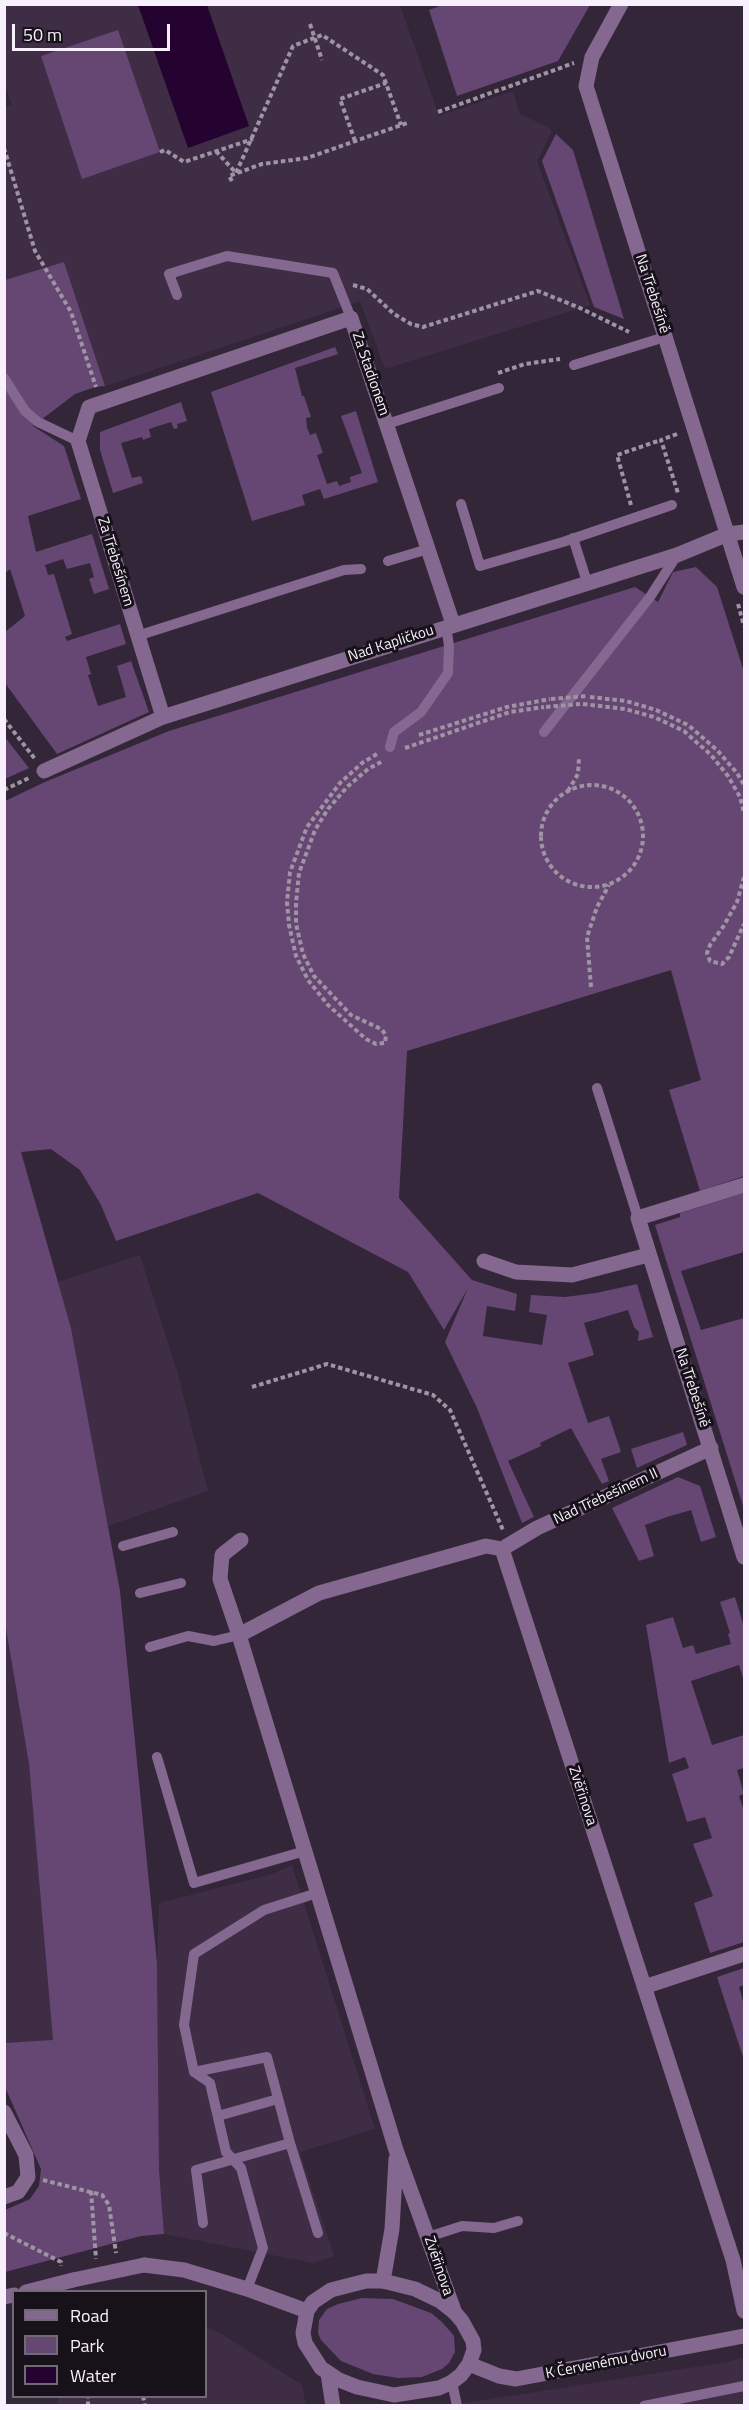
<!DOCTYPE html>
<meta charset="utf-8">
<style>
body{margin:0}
#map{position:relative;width:749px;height:2410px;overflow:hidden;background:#332638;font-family:"Titillium Web",sans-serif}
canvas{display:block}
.frame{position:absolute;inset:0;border:6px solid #f8f0fc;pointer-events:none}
.legend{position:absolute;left:12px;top:2290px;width:195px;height:108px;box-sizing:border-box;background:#17111a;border:2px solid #716a74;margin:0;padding:8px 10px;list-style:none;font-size:18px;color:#f8f0fc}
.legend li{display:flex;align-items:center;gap:12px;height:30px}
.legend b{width:30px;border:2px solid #716a74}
.scale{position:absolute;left:12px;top:24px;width:158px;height:27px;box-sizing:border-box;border:3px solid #f8f0fc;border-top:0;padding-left:8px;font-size:18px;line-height:21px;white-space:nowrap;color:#f8f0fc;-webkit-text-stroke:4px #17111a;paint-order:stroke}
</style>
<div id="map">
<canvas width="749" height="2410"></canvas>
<div class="frame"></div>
<ul class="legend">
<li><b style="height:8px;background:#84688f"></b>Road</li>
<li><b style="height:16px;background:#664673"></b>Park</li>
<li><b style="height:16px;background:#250330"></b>Water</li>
</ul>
<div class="scale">50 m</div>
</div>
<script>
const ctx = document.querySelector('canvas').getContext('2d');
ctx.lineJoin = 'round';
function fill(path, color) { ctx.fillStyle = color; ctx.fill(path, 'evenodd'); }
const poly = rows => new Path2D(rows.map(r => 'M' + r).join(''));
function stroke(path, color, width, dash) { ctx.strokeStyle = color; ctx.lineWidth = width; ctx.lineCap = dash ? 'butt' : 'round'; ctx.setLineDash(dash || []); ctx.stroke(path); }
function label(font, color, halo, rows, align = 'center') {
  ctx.font = font + ' "Titillium Web",sans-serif'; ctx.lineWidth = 6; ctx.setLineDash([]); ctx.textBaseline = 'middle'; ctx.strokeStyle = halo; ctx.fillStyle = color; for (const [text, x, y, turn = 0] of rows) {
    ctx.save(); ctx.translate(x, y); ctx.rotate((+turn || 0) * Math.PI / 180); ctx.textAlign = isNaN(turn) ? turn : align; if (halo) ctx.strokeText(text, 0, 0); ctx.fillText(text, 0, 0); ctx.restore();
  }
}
fill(poly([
 [5,5,400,5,439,116,513,91,520,114,550,128,552,131,537,161,590,305,385,369,360,301,105,386,64,262,5,280,4,107,12,105,5,84],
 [140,1255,177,1371,208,1491,108,1526,71,1328,58,1282],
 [4,1617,29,1764,54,2041,5,2043],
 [292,1865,375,2129,300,2152,334,2256,313,2263,164,2234,159,2169,157,1963,159,1903,272,1874],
 [206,2327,220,2333,302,2385,306,2405,57,2405,58,2397,206,2396],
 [744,2357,744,2405,446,2406,727,2362]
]), '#3e2d45');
fill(poly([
 [445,4,590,4,590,5,558,61,457,96,429,10],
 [118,30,160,152,82,179,41,56],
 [556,134,573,150,624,319,594,307,542,161],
 [64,262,105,386,95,387,75,394,33,426,64,446,81,499,28,516,36,552,92,534,109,589,94,594,89,579,94,577,90,563,67,569,63,559,45,565,48,575,54,574,72,634,65,637,67,641,120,624,126,644,86,657,91,674,88,675,98,706,126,697,117,666,131,661,149,712,57,754,5,683,5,632,25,616,10,569,5,573,5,280],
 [335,347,338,354,295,368,302,396,304,396,311,417,306,418,307,427,310,435,316,433,323,453,317,455,327,484,337,481,339,486,351,482,350,477,362,473,341,416,356,411,378,482,324,499,320,489,302,495,305,505,252,521,211,392],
 [181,402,187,421,177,424,178,428,174,429,171,422,149,429,151,437,143,440,142,437,121,443,132,478,141,476,143,483,113,493,100,450,100,432],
 [696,567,717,587,744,672,744,1176,700,1191,669,1090,701,1080,671,970,407,1051,399,1198,472,1280,517,1294,515,1311,487,1306,483,1336,542,1345,547,1315,529,1312,531,1295,565,1297,596,1293,637,1284,653,1337,638,1341,639,1332,634,1327,628,1310,584,1323,594,1355,568,1363,588,1423,609,1416,621,1452,601,1459,609,1481,602,1484,571,1428,540,1443,541,1446,508,1461,534,1517,522,1523,477,1408,445,1342,468,1288,444,1330,408,1272,258,1193,116,1241,101,1205,80,1170,51,1149,21,1152,71,1328,120,1591,157,1963,159,2169,164,2234,141,2236,5,2272,5,2210,30,2199,39,2186,41,2169,5,2087,5,2043,53,2040,29,1764,4,1617,5,801,45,782,169,731,635,587,658,602,673,572],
 [4,736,29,768,5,779,4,779],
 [744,1193,744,1252,681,1271,701,1330,744,1318,744,1509,655,1225,680,1217,680,1213],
 [683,1432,687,1445,637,1468,631,1449],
 [678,1477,700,1486,716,1537,701,1542,691,1510,667,1517,645,1525,654,1556,639,1561,612,1508],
 [735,1597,744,1627,744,1681,739,1665,691,1681,712,1745,744,1735,744,1768,737,1770,744,1794,739,1796,744,1811,744,1942,710,1953,694,1903,713,1896,693,1844,712,1838,705,1817,687,1822,672,1774,689,1768,685,1757,669,1763,646,1625,673,1617,683,1648,693,1645,696,1654,731,1644,728,1634,730,1633,720,1602],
 [744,1968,744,1985,739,1987,744,2005,744,2060,717,1977],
 [362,2298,393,2299,431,2313,442,2322,454,2336,455,2352,449,2363,442,2369,422,2377,398,2378,373,2374,341,2361,321,2340,318,2333,319,2320,327,2309,338,2304]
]), '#664673');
fill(poly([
 [138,5,207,5,249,126,188,148]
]), '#250330');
stroke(poly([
 [310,24,322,60],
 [438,112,574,63],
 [355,141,340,99,386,83],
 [4,148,35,251,71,312,96,387],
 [216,151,236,173,293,46,322,35,383,75,401,125],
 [160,152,165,150,184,162,253,139],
 [232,181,229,176,262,164,307,158,407,123],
 [353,285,367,289,394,314,411,324,423,327,538,291,580,308,629,332],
 [498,373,525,364,560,359],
 [677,434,661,440,678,493],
 [631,505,617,455,661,440],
 [738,604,744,626],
 [590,697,626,701,656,710,688,725,717,750,737,773,744,785],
 [583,704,625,709,654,717,684,731,711,755,728,776,740,797,744,813],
 [4,719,35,759],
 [419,735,507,707,550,699],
 [405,748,510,712,544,707],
 [377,754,362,763,340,783,307,827,290,872,287,902,289,925,296,956,308,980,328,1005,366,1039,376,1044,385,1043,386,1035,381,1029,351,1015,314,976,303,954,296,924,296,903,299,873,315,830,328,809,347,787,368,769,383,761],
 '541 836a51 51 0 1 1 102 0a51 51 0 1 1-102 0Z',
 [4,790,29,778],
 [568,791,578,774,579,757],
 [744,877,737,902,723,927,710,945,707,953,710,961,722,964,729,957,744,924],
 [591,987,587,937,597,907,609,885],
 [252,1387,327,1364,433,1395,450,1410,503,1530],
 [43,2180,102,2195,109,2205,116,2253],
 [91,2191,96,2259],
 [4,2233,61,2262,61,2266],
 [143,2396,145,2406],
 [88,2406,88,2396]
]), '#9e94a3', 4, [4.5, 3]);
stroke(poly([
 [177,295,169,274,227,256,333,273,351,318],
 [574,365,665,337],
 [4,378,25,411,38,422,78,441],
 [387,424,499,388],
 [461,504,480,566,563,542,672,505],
 [573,538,587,582],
 [388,561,428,549],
 [137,636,344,570,361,569],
 [544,732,650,597,677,555],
 [390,747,394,732,421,712,448,673,449,646,446,626],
 [597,1088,638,1218],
 [123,1546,173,1532],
 [140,1593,181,1583],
 [150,1647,188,1636,214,1641,239,1635],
 [157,1757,194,1883,305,1851],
 [194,2072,267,2057,290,2143,196,2170,203,2223],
 [218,2116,278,2099],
 [290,2143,318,2233],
 [428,2237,462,2226,494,2228,518,2221],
 [247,2289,263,2248,241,2168,226,2152,210,2083,194,2072,184,2025,194,1954,264,1910,317,1893],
 [452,2382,457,2406],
 [644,2406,744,2386]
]), '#84688f', 10);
stroke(poly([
 [621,4,592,57,586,86,744,587],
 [163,717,78,441,89,407,351,318,453,624],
 [44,771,163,717,677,555,728,534,744,532],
 [744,1185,638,1218,744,1557],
 [484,1261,516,1272,572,1275,648,1255],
 [241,1540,222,1555,220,1579,239,1635,396,2150,455,2313],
 [502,1549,733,2260,744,2311],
 [502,1549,537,1528,711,1448],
 [239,1635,319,1593,486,1546,502,1549],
 [644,1987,744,1954],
 [4,2112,26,2155,28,2177,18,2192,4,2197],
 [383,2281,392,2229,396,2159]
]), '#84688f', 15);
stroke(poly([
 [144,2265,184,2270,247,2289,307,2311],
 [366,2281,383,2281,415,2289,440,2301,455,2313,462,2321,473,2341,474,2350,469,2364,461,2375,452,2382,439,2388,394,2395,357,2387,339,2380,321,2368,305,2343,303,2333,307,2311,313,2302,331,2290,366,2281],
 [26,2292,73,2280],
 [4,2297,14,2295],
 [469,2364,499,2376,516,2379,744,2336],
 [328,2374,333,2406]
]), '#84688f', 15);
stroke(poly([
 [551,699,587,696],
 [546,707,580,704]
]), '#9e94a3', 4, [4.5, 3]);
stroke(poly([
 [73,2280,144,2265]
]), '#84688f', 15);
label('15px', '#f8f0fc', '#17111a', [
 ["Na Třebešíně",652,294,72],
 ["Za Stadionem",370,374,71],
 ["Za Třebešínem",115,562,73],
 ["Nad Kapličkou",391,644,-18],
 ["Na Třebešíně",692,1388,72],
 ["Nad Třebešínem II",606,1497,-25],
 ["Zvěřinova",582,1796,72],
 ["Zvěřinova",438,2266,71],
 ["K Červenému dvoru",606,2363,-11]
]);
</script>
